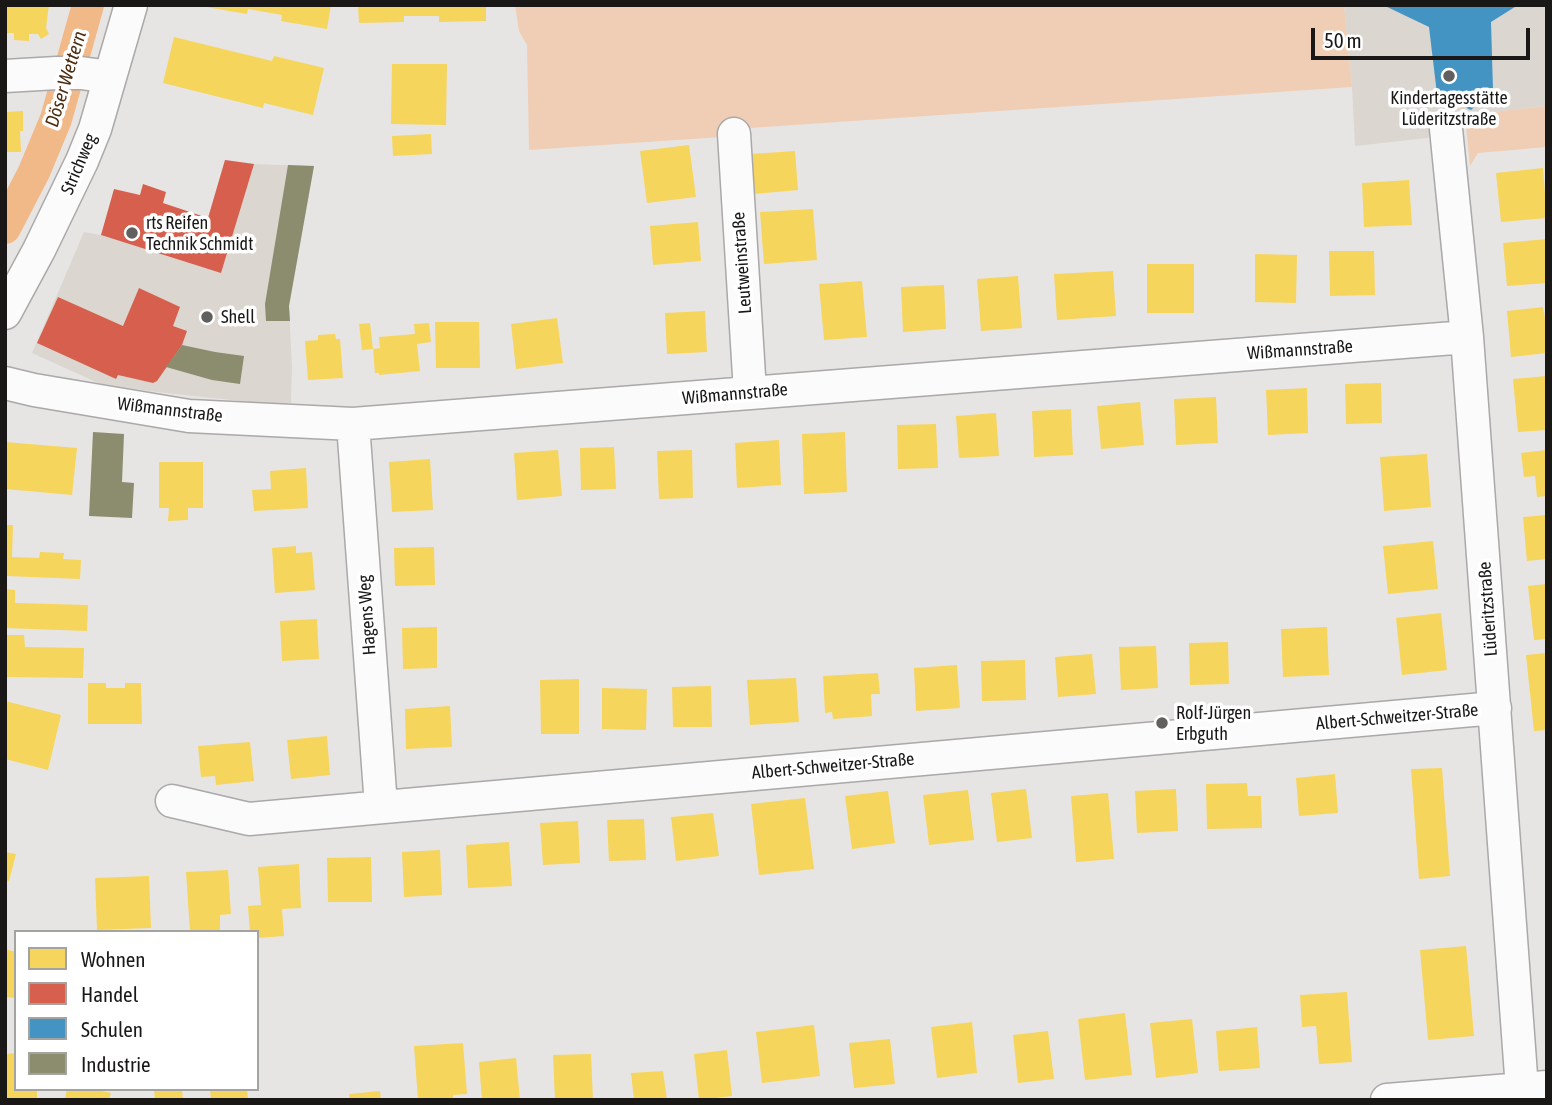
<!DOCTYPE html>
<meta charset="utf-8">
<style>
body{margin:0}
#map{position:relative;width:1552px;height:1105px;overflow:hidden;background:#e7e5e3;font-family:"Asap Condensed",sans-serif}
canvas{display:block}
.frame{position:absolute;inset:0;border:7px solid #191817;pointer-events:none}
.legend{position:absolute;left:14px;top:930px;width:245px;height:161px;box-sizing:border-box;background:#fff;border:2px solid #a3a3a2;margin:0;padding:9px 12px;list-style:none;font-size:21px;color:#191817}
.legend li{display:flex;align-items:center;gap:14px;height:35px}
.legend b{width:35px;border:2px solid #a3a3a2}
.scale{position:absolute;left:1311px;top:28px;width:219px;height:32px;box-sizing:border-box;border:4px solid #191817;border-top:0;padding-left:9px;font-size:21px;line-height:24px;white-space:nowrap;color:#191817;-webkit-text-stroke:5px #fff;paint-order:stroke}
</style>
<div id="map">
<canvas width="1552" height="1105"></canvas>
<div class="frame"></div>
<ul class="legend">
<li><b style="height:19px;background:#f6d55c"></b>Wohnen</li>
<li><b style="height:19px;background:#d6604d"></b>Handel</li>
<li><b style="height:19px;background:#4393c3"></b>Schulen</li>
<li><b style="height:19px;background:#8c8c6e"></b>Industrie</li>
</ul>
<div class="scale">50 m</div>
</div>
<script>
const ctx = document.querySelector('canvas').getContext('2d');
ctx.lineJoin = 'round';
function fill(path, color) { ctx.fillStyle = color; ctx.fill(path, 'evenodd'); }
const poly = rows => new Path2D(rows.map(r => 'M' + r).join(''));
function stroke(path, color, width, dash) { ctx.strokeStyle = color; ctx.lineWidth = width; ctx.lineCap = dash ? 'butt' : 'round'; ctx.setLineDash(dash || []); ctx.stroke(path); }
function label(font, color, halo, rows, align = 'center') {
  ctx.font = font + ' "Asap Condensed",sans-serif'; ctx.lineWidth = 7; ctx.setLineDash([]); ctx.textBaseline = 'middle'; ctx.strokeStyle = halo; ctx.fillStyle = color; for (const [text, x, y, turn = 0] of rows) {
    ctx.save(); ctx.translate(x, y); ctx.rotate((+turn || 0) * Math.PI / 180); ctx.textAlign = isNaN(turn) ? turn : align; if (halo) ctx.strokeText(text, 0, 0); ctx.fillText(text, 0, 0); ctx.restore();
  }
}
fill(poly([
 [1344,5,1547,5,1547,106,1465,115,1434,121,1428,138,1355,146,1352,87],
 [225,160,254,164,314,166,289,306,292,367,291,403,259,403,156,392,98,383,32,353,84,232,101,235,164,254,208,218]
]), '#dcd6d1');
fill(poly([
 [515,5,1344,5,1352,87,750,128,721,137,529,150,527,45,519,31],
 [1547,106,1547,147,1478,153,1470,166,1465,115]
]), '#efceb5');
fill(poly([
 [5,5,49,5,46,28,49,34,41,39,38,34,29,34,29,41,14,40,14,33,5,33],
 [207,5,331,5,327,29,281,21,282,15,248,9,247,14,206,7],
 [358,5,486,5,486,21,439,22,439,16,404,16,404,22,359,23],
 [174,37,272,61,274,56,324,68,313,115,264,103,263,108,163,83],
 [392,64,447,64,446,125,391,124],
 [23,111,23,131,20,131,21,152,5,152,5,112],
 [431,134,432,154,393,156,392,136],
 [689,145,696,197,647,203,640,151],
 [795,151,798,190,754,194,751,154],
 [1543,168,1547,218,1501,222,1496,173],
 [1409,180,1412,225,1364,227,1362,183],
 [813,209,817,260,764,264,760,212],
 [698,222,701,261,653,265,650,226],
 [1547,239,1547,283,1507,286,1503,243],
 [1329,251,1374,251,1375,295,1330,296],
 [1255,254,1297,255,1296,303,1255,302],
 [1147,264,1194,264,1194,313,1147,313],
 [1113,271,1116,316,1057,320,1054,274],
 [1018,276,1022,328,981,331,977,279],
 [862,281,867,337,824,340,819,284],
 [944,285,946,329,903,332,901,287],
 [1543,307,1547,330,1547,353,1511,357,1507,311],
 [705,311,707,352,667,354,665,313],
 [557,318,563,363,516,369,511,324],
 [435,322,479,322,480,368,436,368],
 [370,323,373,349,380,348,379,337,415,334,414,324,429,323,431,342,417,344,420,371,379,375,379,373,375,373,373,349,362,350,359,324],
 [335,334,336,339,340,339,343,378,308,380,305,341,318,340,318,335],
 [1547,376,1547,430,1518,432,1513,379],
 [1381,383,1382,423,1346,424,1345,384],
 [1307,388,1308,433,1268,435,1266,390],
 [1216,397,1218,443,1176,445,1174,399],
 [1140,402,1144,445,1101,449,1097,406],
 [1071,409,1073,455,1034,457,1032,411],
 [996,413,999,456,959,458,956,416],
 [936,424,938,468,898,469,897,425],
 [845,432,847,492,804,494,802,434],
 [779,440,781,485,737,488,735,443],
 [5,442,77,448,72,495,5,489],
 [614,447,616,489,581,490,580,448],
 [558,450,562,496,517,500,514,453],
 [692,450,693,498,659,499,657,451],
 [1547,450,1547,496,1537,497,1535,476,1524,477,1521,453],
 [1427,454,1431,507,1384,511,1380,457],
 [430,459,433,510,392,512,389,462],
 [159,462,203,462,203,508,188,508,188,520,168,521,169,508,159,508],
 [306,468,308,508,254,511,252,490,271,489,270,471],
 [1547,515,1547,559,1527,561,1523,517],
 [5,525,13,525,12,557,39,558,40,552,64,553,63,559,81,560,80,579,7,576,7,566,5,566],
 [1433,541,1438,589,1388,594,1383,546],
 [296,546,296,553,312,552,315,590,275,593,272,548],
 [434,547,435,585,395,586,394,548],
 [1547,584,1547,639,1534,640,1528,586],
 [5,589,15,590,15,603,88,605,87,631,5,628],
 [1441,613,1447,670,1402,675,1396,618],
 [317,619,319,659,282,661,280,621],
 [437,627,437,668,403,669,402,628],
 [1327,627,1329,675,1283,677,1281,629],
 [5,635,24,635,25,647,84,648,83,678,5,677],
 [1228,642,1229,684,1190,685,1189,643],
 [1156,646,1158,688,1121,690,1119,647],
 [1547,653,1547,730,1534,731,1526,655],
 [1092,654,1096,694,1058,697,1055,657],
 [1025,660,1026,700,982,701,981,661],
 [957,665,960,708,916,711,914,668],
 [878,673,880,694,871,694,872,716,833,719,832,712,825,713,823,676],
 [796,678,799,722,750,725,747,680],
 [579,679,579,734,541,734,540,680],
 [88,683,106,683,106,688,125,688,125,683,141,683,142,724,88,724],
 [711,686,712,727,673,727,672,687],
 [602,688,647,689,646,730,602,729],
 [5,701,61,715,48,770,5,759],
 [450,706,452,747,406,749,405,709],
 [327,736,330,775,291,779,287,740],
 [250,742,254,781,216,785,215,776,201,777,198,746],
 [1442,768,1450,876,1419,879,1411,769],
 [1335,774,1338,813,1299,816,1296,778],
 [1247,783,1248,796,1261,796,1262,828,1207,829,1206,784],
 [1026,789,1032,838,997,842,991,793],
 [1176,789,1178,831,1137,833,1135,791],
 [968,790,974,840,929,845,923,795],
 [888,791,895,843,852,849,845,796],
 [1108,793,1114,859,1076,862,1071,796],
 [805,798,814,869,759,875,751,804],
 [713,813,719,856,676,861,671,817],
 [644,819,646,860,609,861,607,820],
 [578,821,580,863,543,865,540,823],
 [509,842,512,886,468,888,466,845],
 [440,850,442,895,404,897,402,852],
 [5,852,16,854,9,881,5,880],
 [371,857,372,902,328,902,327,858],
 [299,864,301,908,282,909,284,936,257,938,257,932,250,932,248,906,261,905,258,867],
 [228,870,231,914,220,915,220,932,190,932,186,872],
 [149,876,151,928,97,930,95,878],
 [1466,946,1474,1036,1428,1040,1420,950],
 [5,949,16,952,16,998,5,997],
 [1347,992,1352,1062,1319,1064,1316,1026,1302,1027,1300,995],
 [1125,1013,1132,1075,1085,1080,1078,1019],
 [1192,1019,1198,1073,1156,1078,1150,1023],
 [972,1022,977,1073,937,1078,931,1027],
 [814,1025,820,1076,762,1083,756,1032],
 [1257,1027,1260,1068,1219,1071,1216,1031],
 [1048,1031,1054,1079,1018,1083,1013,1035],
 [890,1039,895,1084,854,1088,849,1043],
 [463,1043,467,1094,453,1095,453,1100,418,1100,414,1046],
 [727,1050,732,1096,699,1100,694,1054],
 [16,1053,16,1089,37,1090,37,1100,5,1100,5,1054],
 [591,1054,593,1100,555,1100,553,1055],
 [516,1058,520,1100,482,1100,479,1062],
 [663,1071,667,1100,634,1100,631,1073],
 [67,1089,93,1089,111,1093,109,1100,65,1100],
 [154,1089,182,1089,183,1100,155,1100],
 [210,1089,247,1089,248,1100,211,1100],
 [380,1091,381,1100,350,1100,349,1094]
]), '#f6d55c');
fill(poly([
 [225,160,254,164,221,273,101,235,114,189,140,195,143,184,166,192,163,203,208,218],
 [139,288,180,307,173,326,187,331,182,345,157,381,153,383,118,375,116,379,37,343,58,297,123,326]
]), '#d6604d');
fill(poly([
 [1383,5,1518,5,1491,22,1493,90,1471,110,1437,94,1429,27]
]), '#4393c3');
fill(poly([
 [288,165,314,166,289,306,290,321,266,321,265,304],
 [182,345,215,352,244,356,240,384,212,380,166,367],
 [93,432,124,434,122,482,134,483,132,518,89,516]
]), '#8c8c6e');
stroke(poly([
 [5,228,34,172,56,119,88,5]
]), '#f1b888', 32);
const minor = poly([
 [5,76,57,73,81,73,110,77],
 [1446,129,1467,337,1522,1089],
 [734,134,750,392],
 [5,313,39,250,82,161,95,129,131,5],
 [5,383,34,390,189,416,353,424,1467,337],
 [353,424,381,806],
 [172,801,249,819,1495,708],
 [1387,1100,1547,1087]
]);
stroke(minor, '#aaa8a8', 35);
stroke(minor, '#fbfbfb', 32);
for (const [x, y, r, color] of [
 [1449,76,7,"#61605e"],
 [132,233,7,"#61605e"],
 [207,317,7,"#61605e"],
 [1162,723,7,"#61605e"]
]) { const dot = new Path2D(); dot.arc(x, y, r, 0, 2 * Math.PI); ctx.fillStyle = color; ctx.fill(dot); stroke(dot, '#fff', 2.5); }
label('18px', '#191817', '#fff', [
 ["Kindertagesstätte",1449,98,"center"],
 ["Lüderitzstraße",1449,119,"center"],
 ["rts Reifen",146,223],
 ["Technik Schmidt",146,244],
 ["Shell",221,317],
 ["Rolf-Jürgen",1176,713],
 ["Erbguth",1176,734]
], 'left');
label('18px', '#191817', '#fff', [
 ["Strichweg",79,164,-67],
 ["Leutweinstraße",742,263,-94],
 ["Wißmannstraße",1300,350,-4],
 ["Wißmannstraße",735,394,-5],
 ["Wißmannstraße",170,410,7],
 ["Lüderitzstraße",1488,609,-94],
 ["Hagens Weg",367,615,-94],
 ["Albert-Schweitzer-Straße",1397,717,-5],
 ["Albert-Schweitzer-Straße",833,766,-5]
]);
label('italic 19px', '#4d2d10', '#fff', [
 ["Döser Wettern",66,79,-73]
]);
</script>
